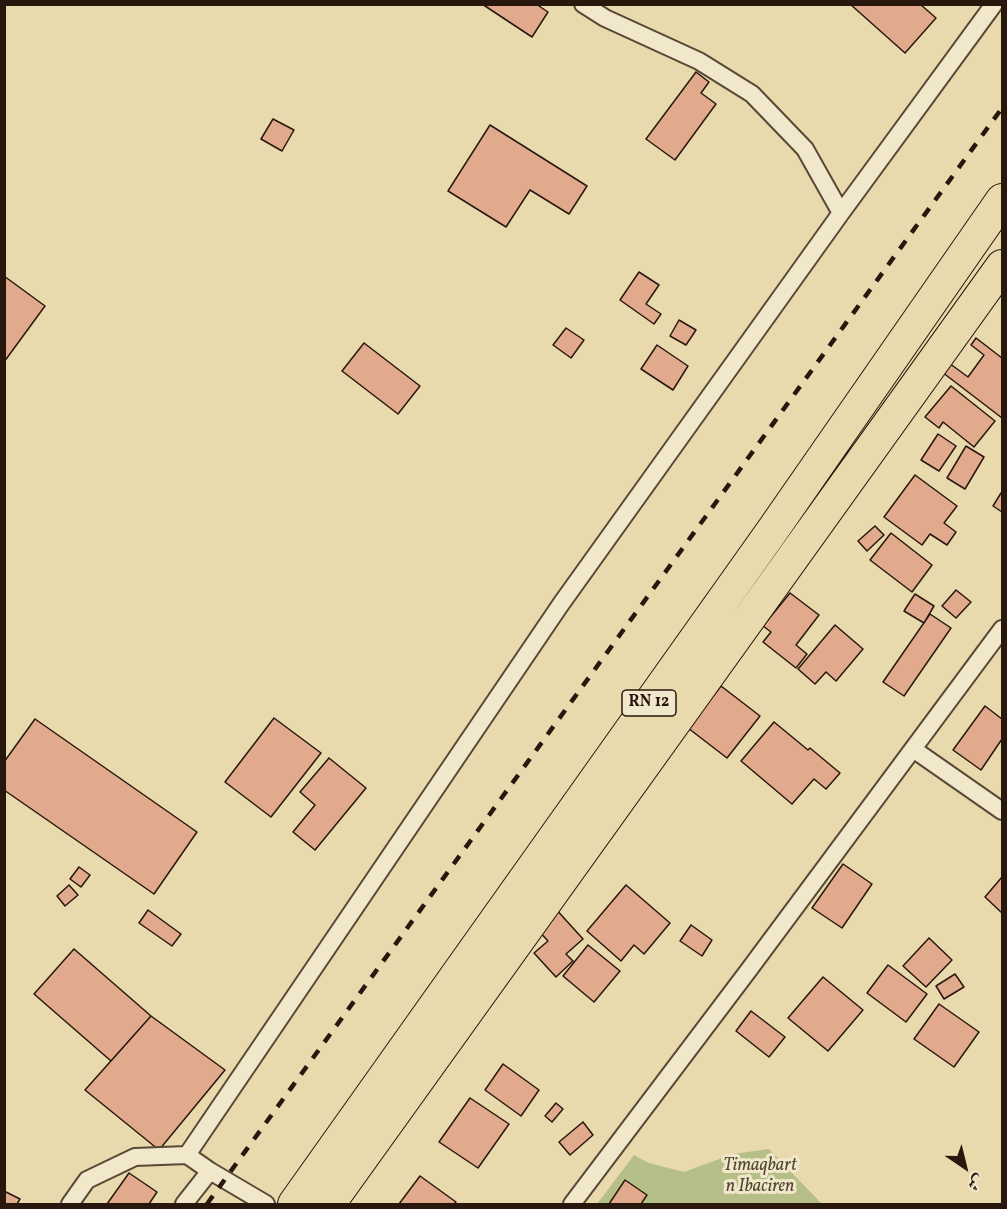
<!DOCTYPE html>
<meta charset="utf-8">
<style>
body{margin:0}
#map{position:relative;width:1007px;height:1209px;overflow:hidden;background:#e9daad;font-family:Vollkorn,Amiri,serif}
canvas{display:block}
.frame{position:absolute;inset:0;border:6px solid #28170d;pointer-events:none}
.north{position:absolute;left:935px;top:1137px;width:60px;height:60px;-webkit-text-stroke:4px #f1e7ca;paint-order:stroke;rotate:145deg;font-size:16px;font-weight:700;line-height:24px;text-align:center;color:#28170d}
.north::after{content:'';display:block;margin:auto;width:21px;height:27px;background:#28170d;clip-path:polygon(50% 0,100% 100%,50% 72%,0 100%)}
</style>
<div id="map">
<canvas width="1007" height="1209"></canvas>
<div class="frame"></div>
<div class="north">ش</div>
</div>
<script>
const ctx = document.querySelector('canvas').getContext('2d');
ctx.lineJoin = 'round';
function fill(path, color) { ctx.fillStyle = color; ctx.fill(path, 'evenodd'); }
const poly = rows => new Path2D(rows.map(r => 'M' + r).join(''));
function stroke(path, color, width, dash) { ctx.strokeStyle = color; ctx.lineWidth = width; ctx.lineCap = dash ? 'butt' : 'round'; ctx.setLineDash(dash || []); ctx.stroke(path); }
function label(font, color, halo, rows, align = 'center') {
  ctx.font = font + ' Vollkorn,serif'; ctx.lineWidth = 6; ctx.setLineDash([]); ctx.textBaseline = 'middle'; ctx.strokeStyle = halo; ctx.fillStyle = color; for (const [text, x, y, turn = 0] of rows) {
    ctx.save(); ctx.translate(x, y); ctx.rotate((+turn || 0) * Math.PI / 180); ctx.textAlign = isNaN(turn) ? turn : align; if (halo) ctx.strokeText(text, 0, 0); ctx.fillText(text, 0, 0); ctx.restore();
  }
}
fill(poly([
 [769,1149,822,1204,597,1204,634,1155,649,1163,684,1172,733,1154]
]), '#b7bf89');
const building = poly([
 [482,4,536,4,548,12,532,37,482,4],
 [850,4,920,4,936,18,905,53,850,4],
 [696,72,709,82,701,93,716,104,675,160,646,139,696,72],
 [273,119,294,130,282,151,261,139,273,119],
 [490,125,587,186,569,214,530,190,506,227,448,191,490,125],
 [639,272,659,285,646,304,661,314,654,324,620,300,639,272],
 [4,276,45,306,4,362,4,276],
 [679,320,696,330,686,345,670,336,679,320],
 [566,328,584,340,571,358,553,345,566,328],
 [976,338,1002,358,1002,418,942,372,949,363,968,377,984,355,971,345,976,338],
 [364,343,420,386,398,414,342,371,364,343],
 [657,345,688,366,673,390,641,369,657,345],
 [951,386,995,421,974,447,943,422,939,428,925,417,951,386],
 [938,434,956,446,939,471,921,460,938,434],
 [966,446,984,457,965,489,947,478,966,446],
 [915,475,957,506,944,523,956,532,947,545,930,534,922,545,884,517,915,475],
 [1001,493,1002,494,1002,512,993,506,1001,493],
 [875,526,884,535,867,551,858,541,875,526],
 [891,533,932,565,912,592,870,560,891,533],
 [956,590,971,602,956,618,942,606,956,590],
 [790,593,819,615,796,645,807,654,796,668,763,642,771,632,763,626,790,593],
 [915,594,934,606,924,623,904,611,915,594],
 [930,614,951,628,904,696,883,682,930,614],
 [835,625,863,649,836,681,826,672,815,684,798,669,835,625],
 [721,686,760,716,727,758,688,728,721,686],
 [985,706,1002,719,1002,739,981,770,953,750,985,706],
 [274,718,321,753,271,817,225,782,274,718],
 [35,719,197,832,154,894,4,790,4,762,35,719],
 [774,722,808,750,810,748,840,773,826,789,814,779,792,804,741,761,774,722],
 [329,758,366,788,315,850,293,832,315,805,300,792,329,758],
 [843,864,872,884,842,928,812,908,843,864],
 [79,867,90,875,81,887,70,879,79,867],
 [1002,877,1002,913,985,897,1002,877],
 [69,885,78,895,65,906,57,896,69,885],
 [626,885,670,923,644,954,634,945,621,961,587,931,626,885],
 [554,907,583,939,566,954,573,961,556,977,534,953,548,941,534,926,554,907],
 [148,910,181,934,172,946,139,923,148,910],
 [691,925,712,940,702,956,680,941,691,925],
 [929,938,952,960,926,987,903,966,929,938],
 [588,945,620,971,594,1002,563,976,588,945],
 [74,949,151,1016,111,1061,34,994,74,949],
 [888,965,927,994,906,1022,867,993,888,965],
 [955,974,964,987,944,999,936,986,955,974],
 [823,977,863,1010,828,1051,788,1018,823,977],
 [939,1004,979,1032,954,1067,914,1039,939,1004],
 [751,1011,785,1037,769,1057,736,1031,751,1011],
 [151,1016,225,1070,159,1150,85,1090,151,1016],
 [503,1064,539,1090,521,1116,485,1090,503,1064],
 [470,1098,509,1124,478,1168,439,1142,470,1098],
 [556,1103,563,1109,552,1122,545,1116,556,1103],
 [583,1122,593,1135,570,1155,559,1142,583,1122],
 [129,1173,157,1192,149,1204,107,1204,129,1173],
 [420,1176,456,1202,454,1204,399,1204,420,1176],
 [625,1180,647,1195,641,1204,609,1204,625,1180],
 [4,1191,20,1199,17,1204,4,1204,4,1191]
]);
fill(building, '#e1aa8d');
stroke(building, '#28170d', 1.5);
const street = poly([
 [583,4,605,18,699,61,752,94,805,149,841,213],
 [913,749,1002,811],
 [187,1155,561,604,841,213,994,4],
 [70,1204,87,1180,135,1157,187,1155,210,1171,266,1204],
 [184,1204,210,1171],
 [572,1204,748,971,1002,629]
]);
const highway = poly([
 [294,1204,772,531,1002,200],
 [329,1204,1002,266]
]);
stroke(street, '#584835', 20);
stroke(highway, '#28170d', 34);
stroke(street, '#f1e7ca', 16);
stroke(highway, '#e9daad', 32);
stroke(poly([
 [207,1204,1002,108]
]), '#28170d', 4.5, [10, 10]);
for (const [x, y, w] of [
 [649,703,54]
]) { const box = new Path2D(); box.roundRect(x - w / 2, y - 13, w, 26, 4.5); ctx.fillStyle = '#f1e7ca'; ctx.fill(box); stroke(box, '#28170d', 1.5); }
label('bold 16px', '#28170d', null, [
 ["RN 12",649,703]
]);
label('italic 18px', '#534932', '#f1e7ca', [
 ["Timaqbart",760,1167],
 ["n Ibaciren",760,1188]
]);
</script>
